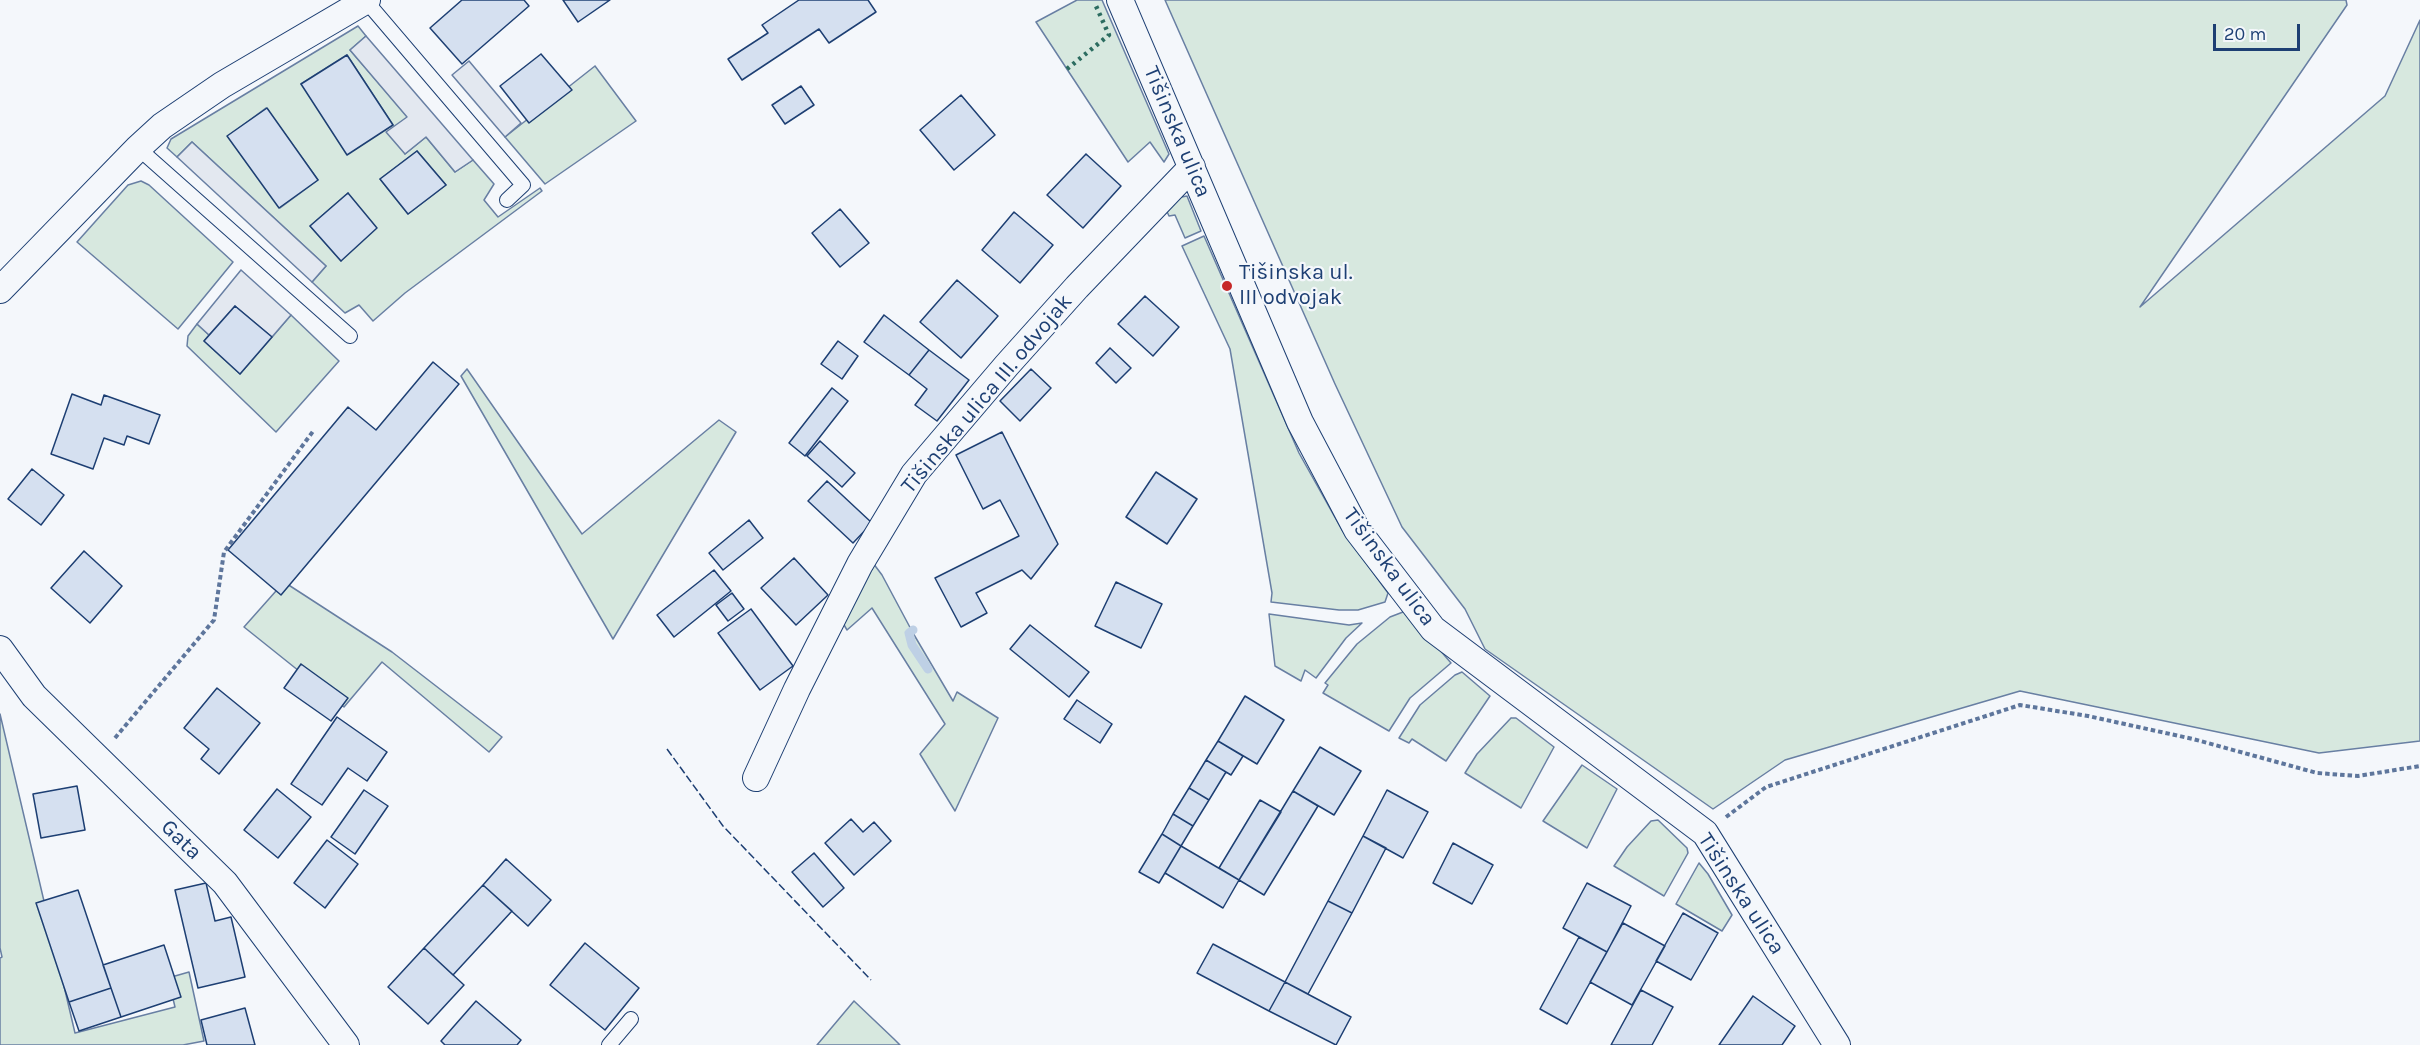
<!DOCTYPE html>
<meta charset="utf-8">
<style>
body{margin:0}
#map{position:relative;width:2420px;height:1045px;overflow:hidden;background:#f4f7fb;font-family:Karla,sans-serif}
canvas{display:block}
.scale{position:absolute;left:2213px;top:24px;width:87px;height:27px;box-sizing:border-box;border:3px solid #1d3f73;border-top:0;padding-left:8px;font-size:18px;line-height:21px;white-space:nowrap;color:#1d3f73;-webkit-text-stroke:4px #f4f7fb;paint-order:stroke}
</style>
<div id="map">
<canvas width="2420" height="1045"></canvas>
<div class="scale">20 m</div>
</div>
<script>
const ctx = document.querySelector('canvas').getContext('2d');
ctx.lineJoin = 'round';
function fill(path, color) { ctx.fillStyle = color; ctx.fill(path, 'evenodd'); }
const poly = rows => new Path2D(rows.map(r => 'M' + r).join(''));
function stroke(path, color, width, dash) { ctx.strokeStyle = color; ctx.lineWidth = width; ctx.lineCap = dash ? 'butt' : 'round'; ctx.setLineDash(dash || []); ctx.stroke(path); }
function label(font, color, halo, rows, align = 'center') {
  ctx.font = font + ' Karla,sans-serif'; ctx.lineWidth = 4.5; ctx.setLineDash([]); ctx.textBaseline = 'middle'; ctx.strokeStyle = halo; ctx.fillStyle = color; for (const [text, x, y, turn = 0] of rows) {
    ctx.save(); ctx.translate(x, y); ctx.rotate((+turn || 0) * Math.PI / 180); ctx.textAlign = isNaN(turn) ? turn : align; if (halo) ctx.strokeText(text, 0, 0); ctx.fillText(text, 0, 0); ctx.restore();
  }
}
const green = poly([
 [1077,0,1102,0,1169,154,1164,162,1150,142,1128,162,1036,22,1077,0],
 [1165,0,2346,0,2347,5,2140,307,2385,96,2420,20,2420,741,2319,753,2020,691,1785,760,1713,809,1485,649,1465,609,1402,527,1335,384,1165,0],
 [358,26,366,36,350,50,408,117,399,125,405,154,426,137,455,172,473,160,494,184,484,200,498,217,540,188,542,191,405,293,373,321,359,305,345,313,312,282,326,266,192,142,177,157,167,148,171,139,358,26],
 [347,55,393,125,301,84,347,55],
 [266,108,318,180,280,208,228,136,266,108],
 [417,151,446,185,408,214,380,179,417,151],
 [348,193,341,261,310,226,348,193],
 [595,66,636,121,545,184,505,137,595,66],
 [141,181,149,185,233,262,178,329,77,242,128,185,141,181],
 [1187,196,1201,231,1185,238,1175,215,1169,216,1164,205,1176,198,1187,196],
 [1204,236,1299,453,1342,530,1388,593,1385,602,1358,610,1339,610,1271,602,1272,593,1230,349,1182,246,1204,236],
 [291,315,339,361,276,432,187,346,188,336,197,324,209,335,204,341,240,374,291,315],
 [467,369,582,534,719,420,736,432,613,639,461,376,467,369],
 [870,559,882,575,913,633,953,701,957,692,998,718,955,811,920,754,945,724,872,608,847,630,840,618,870,559],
 [284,582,392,652,502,737,489,752,382,662,344,707,244,627,284,582],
 [1403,612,1408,613,1451,663,1410,698,1389,731,1323,693,1328,685,1325,683,1357,644,1390,617,1403,612],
 [1269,614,1349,625,1362,623,1346,638,1316,678,1305,670,1301,681,1275,666,1269,614],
 [1462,672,1490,696,1446,761,1412,739,1409,743,1399,738,1420,705,1455,675,1462,672],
 [0,714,75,1033,175,1007,168,978,189,972,204,1041,183,1045,0,1045,0,958,2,957,0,948,0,714],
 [1511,718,1516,718,1554,747,1521,808,1465,773,1477,754,1511,718],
 [1582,765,1617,789,1587,848,1543,821,1582,765],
 [1658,820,1687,848,1688,853,1664,896,1614,866,1627,847,1651,821,1658,820],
 [1699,863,1708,874,1732,915,1722,931,1676,904,1699,863],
 [854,1001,894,1039,900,1045,817,1045,854,1001]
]);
fill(green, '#d7e8df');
stroke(green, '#687fa3', 1.5);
const parking = poly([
 [366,36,473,160,455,172,426,137,405,154,386,132,407,117,350,50,366,36],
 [469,61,521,123,505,137,452,75,469,61],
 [192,142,326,266,312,282,177,157,192,142],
 [241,270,291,315,272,337,235,306,209,335,197,324,241,270]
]);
fill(parking, '#e3e8f0');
stroke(parking, '#687fa3', 1.5);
stroke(poly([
 [913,630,909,633,912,645,928,669]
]), '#bed0e5', 9);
const building = poly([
 [462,0,524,0,529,6,462,64,430,28,462,0],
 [563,0,610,0,578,22,563,0],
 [799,0,868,0,876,12,829,43,819,29,742,80,728,59,768,33,762,25,799,0],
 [541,54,572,90,529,123,500,86,541,54],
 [347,55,393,125,347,155,301,84,347,55],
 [801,86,814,105,785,124,772,105,801,86],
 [961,95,995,135,954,170,920,130,961,95],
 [267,108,318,180,279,208,227,136,267,108],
 [417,151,446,185,408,214,380,179,417,151],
 [1086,154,1121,186,1083,228,1047,195,1086,154],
 [348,193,377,228,341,261,310,226,348,193],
 [840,209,869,243,840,267,812,233,840,209],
 [1014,212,1053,245,1020,283,982,250,1014,212],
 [957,280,998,316,961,358,920,322,957,280],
 [1145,296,1179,327,1153,356,1118,324,1145,296],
 [235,306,272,337,240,374,204,341,235,306],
 [884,315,929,350,909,375,864,342,884,315],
 [838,341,858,356,842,379,821,364,838,341],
 [1110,348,1131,368,1116,383,1096,363,1110,348],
 [929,350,969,380,937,421,915,405,927,389,909,375,929,350],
 [433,362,459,384,281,595,228,550,348,407,376,430,433,362],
 [1031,369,1051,388,1020,421,1000,401,1031,369],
 [832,388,848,401,805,456,789,443,832,388],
 [72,394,101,405,104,395,160,415,149,444,127,436,124,445,104,438,93,469,51,454,72,394],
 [1002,432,1058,544,1031,579,1022,570,976,593,987,613,961,627,935,578,1019,536,1000,500,983,509,956,455,1002,432],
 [820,441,855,473,842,487,807,456,820,441],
 [32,469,64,495,41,525,8,499,32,469],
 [1156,472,1197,499,1167,544,1126,517,1156,472],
 [827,481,872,523,853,543,808,501,827,481],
 [749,520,763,538,723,570,709,553,749,520],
 [84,551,122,586,90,623,51,588,84,551],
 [794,558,828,595,796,625,761,588,794,558],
 [714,570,731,591,674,637,657,615,714,570],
 [1116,582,1162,604,1141,648,1095,626,1116,582],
 [732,593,744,609,728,621,716,605,732,593],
 [751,609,793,666,760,690,718,633,751,609],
 [1030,625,1089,672,1069,697,1010,649,1030,625],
 [301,664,348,698,331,721,284,688,301,664],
 [217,688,260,723,219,774,201,759,209,749,184,728,217,688],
 [1245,696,1284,720,1257,764,1218,741,1245,696],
 [1077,700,1112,724,1100,743,1064,719,1077,700],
 [337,717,387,752,367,781,348,768,322,805,291,784,337,717],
 [1218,741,1243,756,1231,775,1206,760,1218,741],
 [1320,747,1361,771,1334,815,1293,791,1320,747],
 [1206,760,1226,772,1209,800,1189,788,1206,760],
 [77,786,85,830,41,838,33,794,77,786],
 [1189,788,1209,800,1193,826,1173,814,1189,788],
 [277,789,311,817,278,858,244,830,277,789],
 [364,790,388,806,355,854,331,837,364,790],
 [1387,790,1428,812,1403,858,1363,836,1387,790],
 [1293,791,1318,806,1264,895,1239,880,1293,791],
 [1260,800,1281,812,1239,880,1219,868,1260,800],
 [1173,814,1193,826,1181,846,1162,834,1173,814],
 [851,819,863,832,874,822,891,841,854,875,825,843,851,819],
 [1162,834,1181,846,1159,883,1139,872,1162,834],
 [1363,836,1386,848,1352,913,1328,901,1363,836],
 [327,840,358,864,325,908,294,883,327,840],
 [1453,843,1493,865,1472,904,1433,883,1453,843],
 [1181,846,1239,880,1223,908,1165,873,1181,846],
 [814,853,844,888,823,907,792,872,814,853],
 [506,859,551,900,528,926,483,885,506,859],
 [206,883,215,921,231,917,245,977,198,988,175,890,206,883],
 [1587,883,1631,906,1607,952,1563,928,1587,883],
 [483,885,512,911,453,975,424,948,483,885],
 [78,890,111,988,69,1002,36,903,78,890],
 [1328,901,1352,913,1308,994,1285,982,1328,901],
 [1683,913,1718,933,1691,980,1656,961,1683,913],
 [1623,923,1665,946,1632,1005,1590,982,1623,923],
 [1579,937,1607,952,1567,1024,1540,1009,1579,937],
 [585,943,639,988,605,1030,550,985,585,943],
 [1213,944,1285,982,1269,1011,1197,973,1213,944],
 [164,945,181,997,121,1017,103,965,164,945],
 [424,948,464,985,428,1024,388,987,424,948],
 [1285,982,1351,1017,1336,1045,1269,1011,1285,982],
 [111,988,121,1017,79,1031,69,1002,111,988],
 [1641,990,1673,1007,1652,1045,1611,1045,1641,990],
 [1753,996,1795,1026,1782,1045,1719,1045,1753,996],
 [476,1001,521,1040,517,1045,445,1045,441,1041,476,1001],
 [245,1008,255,1045,207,1045,201,1020,245,1008]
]);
fill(building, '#d5e0f0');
stroke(building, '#1d3f73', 1.5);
const service = poly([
 [366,1,523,185,507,200],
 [138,148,350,336],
 [609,1045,631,1019]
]);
const minor = poly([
 [1120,0,1300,422,1357,530,1433,629,1705,833,1837,1045],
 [0,290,138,148,162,126,222,85,367,0],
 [0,649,34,696,225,883,346,1045],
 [756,778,797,689,860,564,914,474,1007,365,1077,287,1192,167]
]);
stroke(service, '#1d3f73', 16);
stroke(minor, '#1d3f73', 28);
stroke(poly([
 [115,738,214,620,224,552,314,430],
 [1726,817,1766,787,2020,705,2088,716,2193,739,2317,773,2358,776,2420,766]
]), '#5e769c', 4, [4.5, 3]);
stroke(service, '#f4f7fb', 14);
stroke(minor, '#f4f7fb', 26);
stroke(poly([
 [1067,69,1109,35,1096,6]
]), '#2c6c60', 4.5, [3, 4.5]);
stroke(poly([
 [667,749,723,826,871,980]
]), '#1d3f73', 1.5, [8, 3]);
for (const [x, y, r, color] of [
 [1227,286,6,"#c62828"]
]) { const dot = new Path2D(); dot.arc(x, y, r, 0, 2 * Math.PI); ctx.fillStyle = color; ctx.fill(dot); stroke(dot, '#f4f7fb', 2); }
label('22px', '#1d3f73', '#f4f7fb', [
 ["Tišinska ulica",1177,132,67],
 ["Tišinska ulica III. odvojak",987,394,-50],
 ["Tišinska ulica",1389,567,54],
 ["Gata",181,840,44],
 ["Tišinska ulica",1741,894,57]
]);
label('22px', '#1d3f73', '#f4f7fb', [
 ["Tišinska ul.",1239,273],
 ["III odvojak",1239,298]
], 'left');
</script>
